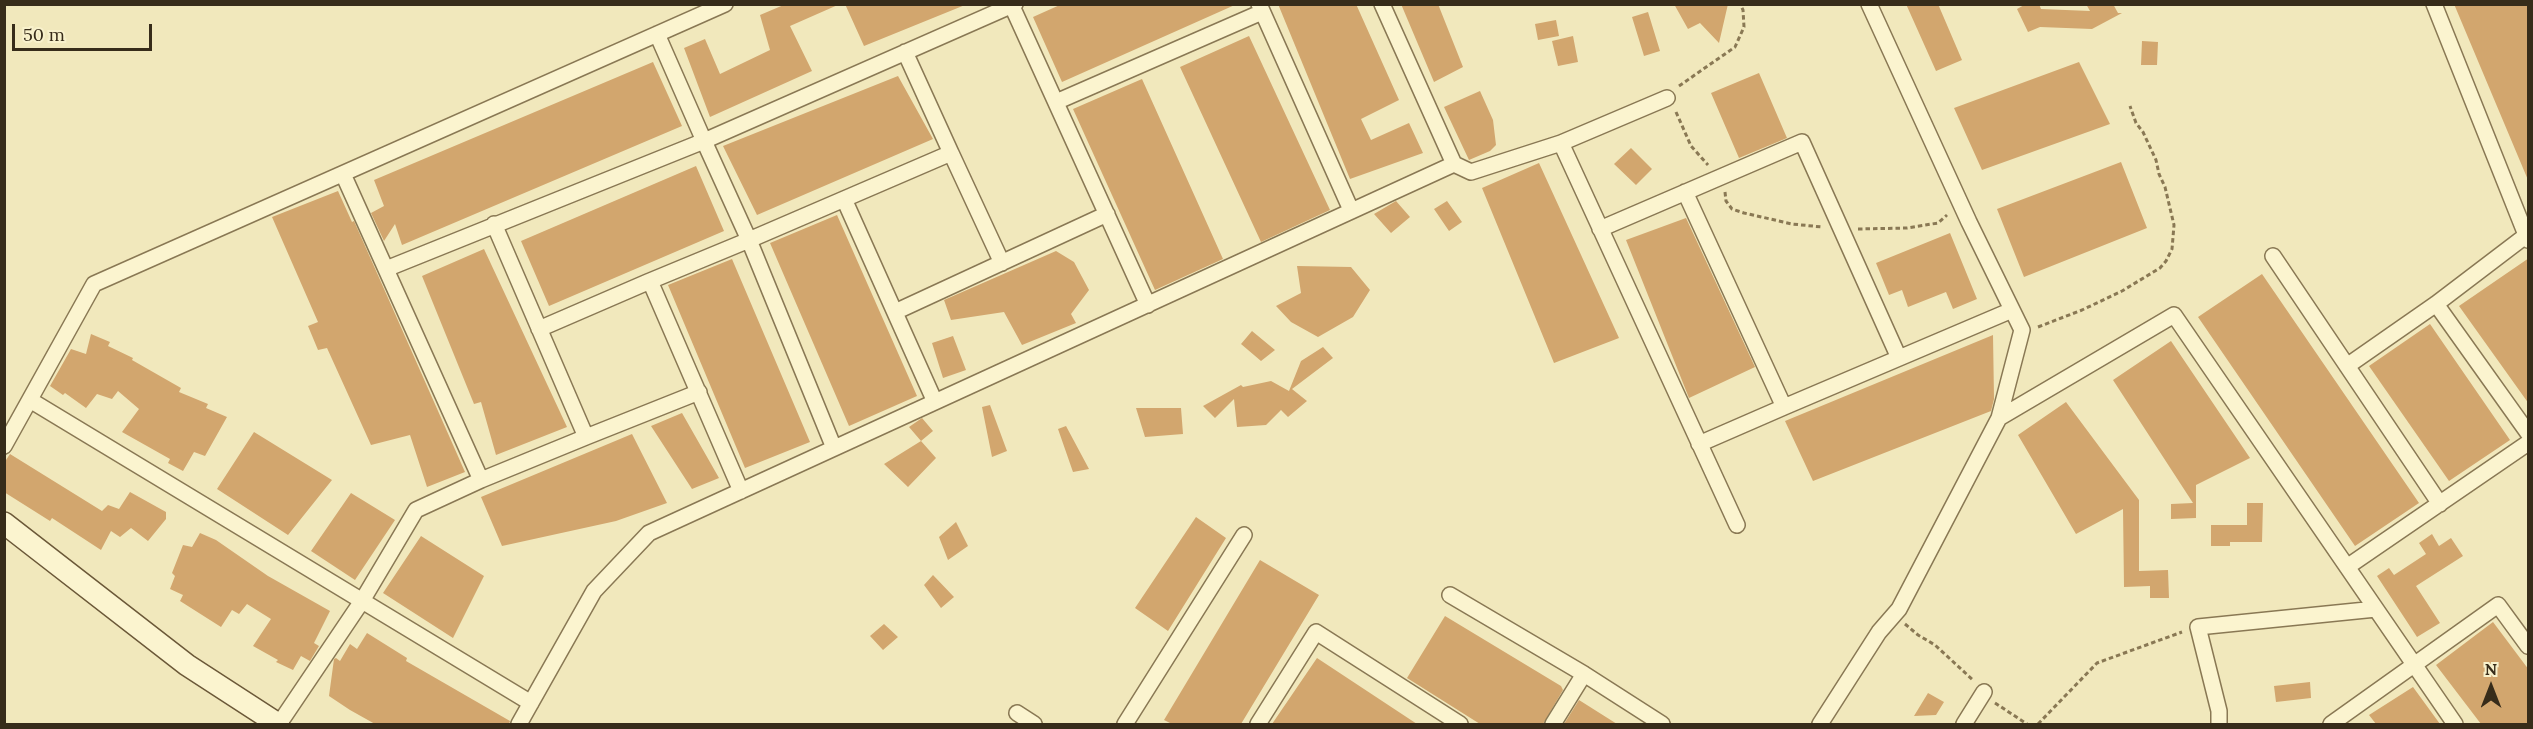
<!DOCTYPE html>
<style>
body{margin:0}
#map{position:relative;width:2533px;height:729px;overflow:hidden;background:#f1e8bc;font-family:Lora,serif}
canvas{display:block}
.frame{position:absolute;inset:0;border:6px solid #372c1a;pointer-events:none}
.north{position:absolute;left:2461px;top:657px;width:60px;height:60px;-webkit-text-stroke:4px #f8f1cc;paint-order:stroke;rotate:0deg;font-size:16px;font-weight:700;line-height:24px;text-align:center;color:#372c1a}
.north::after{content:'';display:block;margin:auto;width:21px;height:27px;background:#372c1a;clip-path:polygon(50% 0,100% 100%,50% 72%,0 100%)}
.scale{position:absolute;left:12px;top:24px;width:140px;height:27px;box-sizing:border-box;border:3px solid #372c1a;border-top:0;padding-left:8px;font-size:18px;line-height:21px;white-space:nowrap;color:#372c1a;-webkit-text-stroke:4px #f8f1cc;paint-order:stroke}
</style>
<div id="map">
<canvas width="2533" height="729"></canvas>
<div class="frame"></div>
<div class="north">N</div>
<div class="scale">50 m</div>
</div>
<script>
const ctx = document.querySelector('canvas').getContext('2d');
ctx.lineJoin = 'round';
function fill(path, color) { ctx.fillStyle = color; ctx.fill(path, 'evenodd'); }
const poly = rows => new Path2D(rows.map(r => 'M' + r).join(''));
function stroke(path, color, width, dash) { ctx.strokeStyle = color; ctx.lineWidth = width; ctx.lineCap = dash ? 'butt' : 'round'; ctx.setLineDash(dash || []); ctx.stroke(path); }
fill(poly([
 [786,4,840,4,790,26,812,71,710,117,684,48,705,39,720,74,770,50,760,15],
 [845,4,965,4,965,5,864,46],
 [1062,4,1237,4,1062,82,1033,17],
 [1278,4,1356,4,1399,100,1361,119,1371,140,1409,123,1423,153,1350,179],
 [1401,4,1438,4,1463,67,1434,82],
 [1674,4,1728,4,1719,43,1700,23,1688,29],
 [1906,4,1938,4,1962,60,1936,71],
 [2026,4,2039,4,2041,9,2090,11,2086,4,2113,4,2118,13,2122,13,2092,29,2040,27,2028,32,2017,9],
 [2454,4,2528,4,2528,180],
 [1648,12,1660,51,1644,56,1632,17],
 [1556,20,1559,36,1538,40,1535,24],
 [1249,36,1330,210,1261,242,1180,67],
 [1573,36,1578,62,1558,66,1552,41],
 [2142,41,2158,42,2157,65,2141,65],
 [653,62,682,126,402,245,395,224,384,241,371,213,384,206,374,180],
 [2079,62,2110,124,1982,170,1954,108],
 [1759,73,1787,138,1739,158,1711,93],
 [898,76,933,139,757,215,723,146],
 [1142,79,1223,259,1155,290,1073,109],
 [1480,91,1493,120,1496,145,1490,151,1469,160,1444,107],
 [1631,148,1652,169,1636,185,1614,164],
 [2121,162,2147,228,2024,277,1997,209],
 [1539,163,1619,338,1554,363,1482,188],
 [696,166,724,231,549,306,521,241],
 [338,191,352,222,354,221,465,472,427,487,410,435,371,445,327,348,318,350,308,326,318,322,272,217],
 [1396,201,1410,217,1391,233,1374,214],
 [1447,201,1462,222,1449,231,1434,209],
 [837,215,917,396,849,426,770,243],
 [1686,218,1755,367,1689,398,1626,240],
 [1950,233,1977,299,1953,309,1946,292,1908,307,1902,290,1889,295,1876,263],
 [484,249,567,427,496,455,481,402,474,404,422,276],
 [1056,251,1074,262,1089,290,1071,314,1076,323,1022,345,1004,312,951,320,944,300],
 [2529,258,2529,404,2459,306],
 [732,259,810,442,745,468,668,285],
 [1297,266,1351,267,1370,290,1353,317,1318,337,1291,322,1276,306,1301,293],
 [2262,274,2419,503,2355,546,2198,317],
 [2430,324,2510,440,2449,481,2369,366],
 [1252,331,1275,350,1261,361,1241,344],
 [91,334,110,342,108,346,133,358,132,360,181,388,179,392,208,404,206,408,227,417,205,456,194,452,183,471,168,463,170,459,122,432,139,409,118,391,112,399,97,394,86,408,65,393,63,395,50,386,71,349,86,354],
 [1993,335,1994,399,1991,411,1813,481,1785,421],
 [953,336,966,370,943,378,932,343],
 [2171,341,2250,458,2196,485,2196,518,2171,519,2171,504,2193,503,2113,380],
 [1323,347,1333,358,1292,389,1307,401,1288,417,1281,410,1266,425,1237,427,1234,399,1215,418,1203,406,1241,385,1243,387,1271,381,1289,391,1301,361],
 [2066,402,2139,500,2139,571,2168,570,2169,598,2150,598,2150,586,2124,587,2123,509,2076,534,2018,435],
 [990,405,1007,451,992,457,982,407],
 [1136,408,1181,408,1183,434,1145,437],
 [682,413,719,478,692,489,651,426],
 [922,418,933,431,921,441,909,427],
 [1066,426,1089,469,1073,472,1058,429],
 [254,432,332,480,288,535,217,489],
 [632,434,667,503,616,521,502,546,481,497],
 [921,441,936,458,908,487,884,464],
 [10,454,102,511,108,505,119,509,130,492,166,512,166,519,148,541,131,528,120,537,111,531,101,550,52,518,50,521,4,492,4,463],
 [351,493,395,520,355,580,311,551],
 [2247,503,2263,503,2262,542,2230,542,2230,546,2211,546,2211,525,2247,525],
 [1196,517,1226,538,1168,631,1135,608],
 [956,522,968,546,948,560,939,537],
 [200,533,216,540,268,576,330,611,314,643,319,646,310,661,301,656,293,670,276,662,278,660,253,646,271,619,247,604,239,614,232,610,221,627,180,601,183,595,170,589,175,576,172,573,183,545,192,547],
 [2432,534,2439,546,2451,538,2463,556,2416,586,2440,623,2417,637,2377,576,2389,568,2394,575,2426,554,2419,543],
 [421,536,484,576,453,638,383,593],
 [1260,560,1319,595,1241,724,1172,724,1164,720],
 [933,575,954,597,941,608,924,585],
 [1445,616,1561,686,1563,690,1543,724,1480,724,1407,678],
 [2493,622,2529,670,2529,724,2481,724,2436,665],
 [884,624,898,637,883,650,870,636],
 [367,633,407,658,406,661,510,721,509,724,375,724,350,710,329,696,334,659,336,658,340,661,350,644,357,649],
 [1317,658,1417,724,1272,724],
 [2310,682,2311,698,2276,702,2274,686],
 [2413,687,2440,724,2376,724,2369,715],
 [1928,693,1944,702,1936,715,1914,716],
 [1579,700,1617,724,1564,724]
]), '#d2a66e');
const street = poly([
 [1011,4,1148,305],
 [1259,4,1351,210],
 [1382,4,1454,164,1471,172,1561,143,1667,98],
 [2434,4,2528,240],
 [657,34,704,141,1015,4],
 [1056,102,1262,12],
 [1561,143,1737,525],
 [951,153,1002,263],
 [343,174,481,480],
 [1685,192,1784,407,1699,444],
 [844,199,935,402],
 [494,224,586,437,699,392],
 [1600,229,1802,142,1899,358],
 [2273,256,2440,504],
 [386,269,704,141,749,240,951,153,905,52],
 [2436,304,2528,433],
 [895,312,1107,214],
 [539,329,650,281],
 [2347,366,2436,304,2528,234],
 [30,400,531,703],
 [1784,407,2012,310],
 [1999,418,2174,315,2455,724],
 [4,446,94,284,725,4],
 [741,491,650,281,749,240,834,448],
 [2347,567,2528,443],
 [1450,595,1584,674,1662,724],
 [1017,713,1034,724],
 [279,724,362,601,416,510,481,480,586,437],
 [519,724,594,591,649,533,1454,164],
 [1125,724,1244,535],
 [1258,724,1316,632,1460,724],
 [1553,724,1584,674],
 [1820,724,1879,632,1899,609,1999,418,2022,330,1969,222,1869,4],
 [1964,724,1984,692],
 [2219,724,2219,711,2198,627,2376,609],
 [2331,724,2498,605,2528,646]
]);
const secondary = poly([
 [4,523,187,665,278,724]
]);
stroke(street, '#897854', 18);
stroke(secondary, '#6b5838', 24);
stroke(poly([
 [1679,86,1735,47,1744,27,1743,10,1740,4],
 [1676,112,1691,146,1708,165],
 [1725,192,1726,201,1732,209,1744,213,1792,224,1822,227],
 [1858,229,1907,228,1938,223,1947,215],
 [2038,327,2082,310,2122,291,2160,268,2166,261,2172,249,2174,225,2165,187,2159,174,2156,160,2143,132,2136,123,2130,106],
 [1905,624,1918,635,1935,645,1974,681],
 [1995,703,2027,724],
 [2038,724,2097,663,2182,632]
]), '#897854', 3, [4.5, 3]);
stroke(street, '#fbf4cf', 15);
stroke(secondary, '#fbf4cf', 21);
</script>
